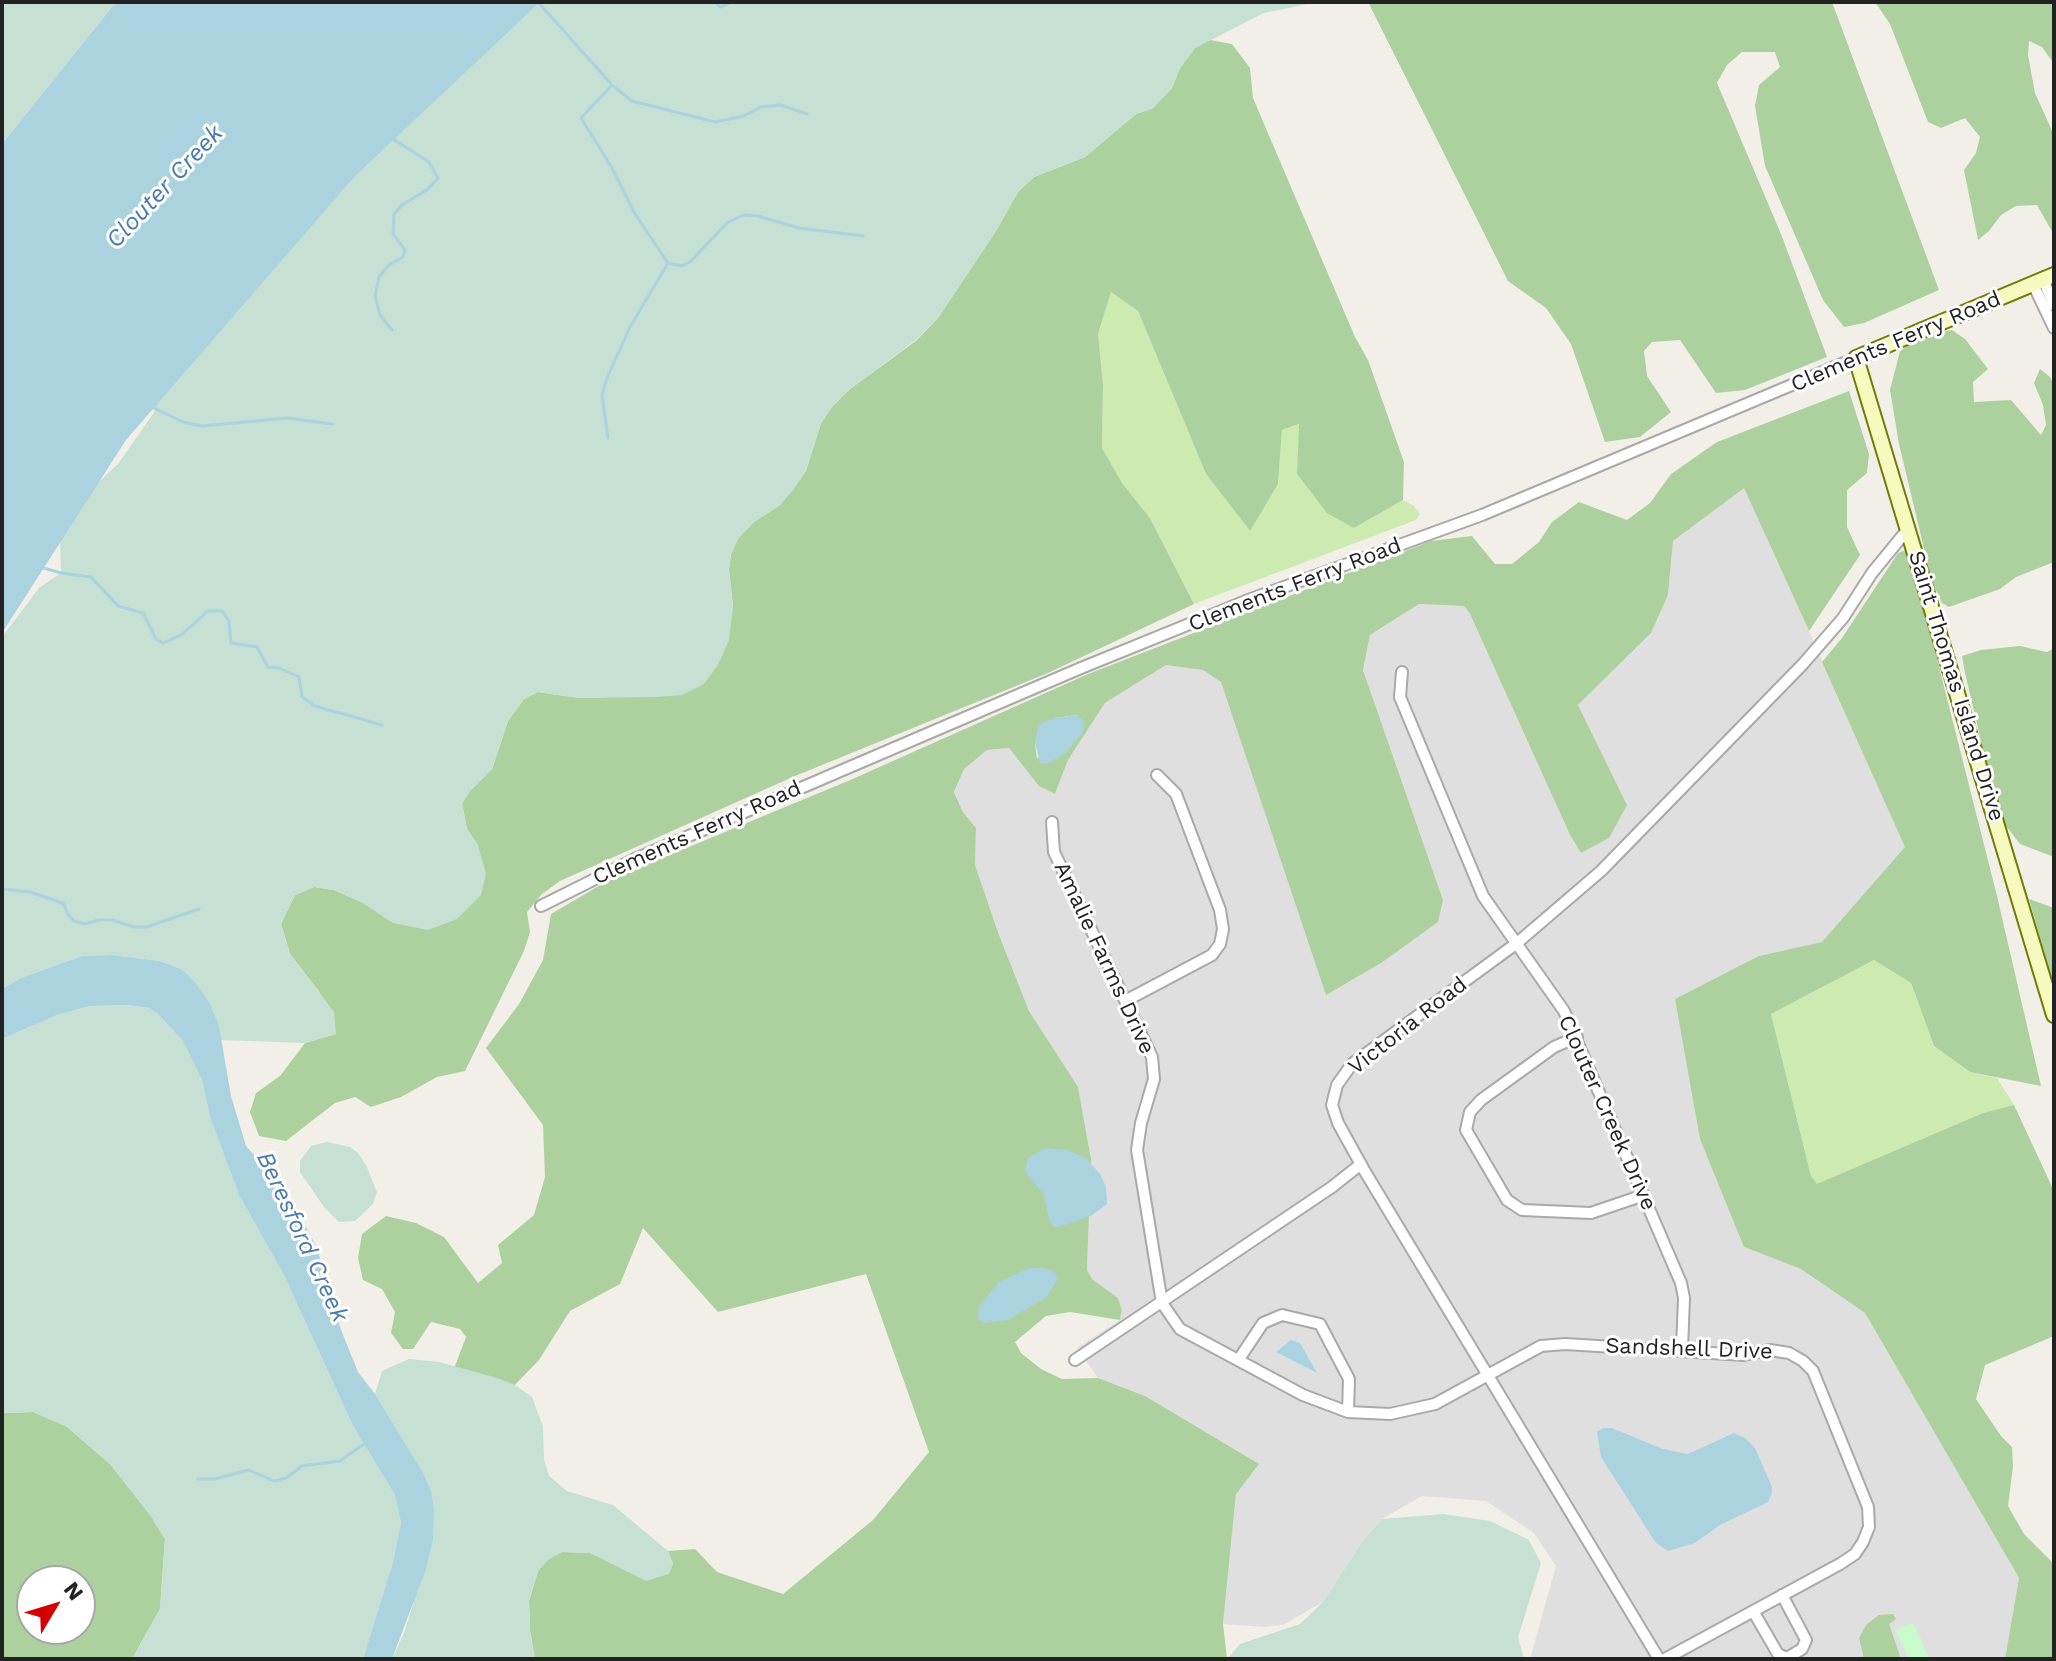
<!DOCTYPE html>
<style>
body{margin:0}
#map{position:relative;width:2056px;height:1661px;overflow:hidden;background:#f2efe9;font-family:"Work Sans",sans-serif}
canvas{display:block}
.frame{position:absolute;inset:0;border:4px solid #222;pointer-events:none}
.north{position:absolute;left:16px;top:1565px;width:80px;height:80px;box-sizing:border-box;background:#fff;border:2px solid #a7a7a7;border-radius:50%;rotate:52deg;font-size:22px;font-weight:700;line-height:32px;text-align:center;color:#222}
.north::after{content:'';display:block;margin:auto;width:28px;height:36px;background:#d40000;clip-path:polygon(50% 0,100% 100%,50% 72%,0 100%)}
</style>
<div id="map">
<canvas width="2056" height="1661"></canvas>
<div class="frame"></div>
<div class="north">N</div>
</div>
<script>
const ctx = document.querySelector('canvas').getContext('2d');
ctx.lineJoin = 'round';
function fill(path, color) { ctx.fillStyle = color; ctx.fill(path, 'evenodd'); }
const poly = rows => new Path2D(rows.map(r => 'M' + r).join(''));
function stroke(path, color, width, dash) { ctx.strokeStyle = color; ctx.lineWidth = width; ctx.lineCap = dash ? 'butt' : 'round'; ctx.setLineDash(dash || []); ctx.stroke(path); }
function label(font, color, halo, rows, align = 'center') {
  ctx.font = font + ' "Work Sans",sans-serif'; ctx.lineWidth = 6; ctx.setLineDash([]); ctx.textBaseline = 'middle'; ctx.strokeStyle = halo; ctx.fillStyle = color; for (const [text, x, y, turn = 0] of rows) {
    ctx.save(); ctx.translate(x, y); ctx.rotate((+turn || 0) * Math.PI / 180); ctx.textAlign = isNaN(turn) ? turn : align; if (halo) ctx.strokeText(text, 0, 0); ctx.fillText(text, 0, 0); ctx.restore();
  }
}
fill(poly([
 [1744,487,1906,847,1823,942,1759,956,1744,1247,1801,1269,1865,1313,2019,1578,2005,1659,1530,1659,1556,1566,1534,1533,1486,1501,1422,1496,1382,1519,1362,1542,1323,1602,1283,1625,1264,1627,1223,1624,1236,1494,1145,1396,1098,1378,1077,1348,1120,1320,1122,1310,1118,1298,1092,1279,1087,1270,1091,1159,1078,1088,1029,1011,999,935,975,865,976,828,963,812,954,792,964,768,987,750,1009,748,1039,785,1055,794,1068,760,1105,703,1166,665,1203,669,1221,682,1327,994,1443,900,1363,670,1370,635,1419,604,1464,606,1470,614,1570,835,1581,853,1627,805,1578,705,1651,633,1668,595,1673,541]
]), '#e0dfdf');
fill(poly([
 [1111,291,1138,311,1206,474,1249,530,1278,484,1282,430,1300,424,1297,474,1354,528,1403,500,1414,506,1420,514,1416,520,1194,604,1150,518,1122,483,1102,448,1103,384,1098,334],
 [1874,960,1911,983,1934,1046,1970,1072,1997,1078,2014,1105,1983,1113,1817,1185,1811,1176,1771,1014]
]), '#cdebb0');
fill(poly([
 [1368,2,1832,2,1939,290,1864,323,1844,327,1823,300,1765,166,1755,106,1759,85,1780,67,1775,52,1742,52,1727,65,1717,83,1781,234,1827,357,1745,390,1716,393,1680,340,1652,342,1644,351,1647,376,1671,412,1640,437,1605,442,1571,344,1546,308,1508,281],
 [1875,2,2054,2,2054,64,2042,47,2029,41,2028,55,2035,93,2054,135,2054,235,2037,205,2016,206,2001,215,1989,231,1978,240,1964,170,1976,153,1980,137,1965,118,1941,128,1928,122,1890,24],
 [1210,40,1232,44,1250,68,1253,98,1355,337,1368,360,1404,462,1403,500,1354,528,1327,513,1297,474,1299,424,1282,430,1278,484,1250,531,1206,474,1138,311,1111,292,1098,334,1103,384,1102,448,1122,483,1150,518,1194,604,1048,673,795,776,560,881,542,894,527,912,530,932,524,951,465,1071,437,1077,401,1097,371,1107,355,1097,335,1103,286,1141,259,1136,250,1112,256,1093,280,1076,305,1043,336,1034,320,993,290,954,281,924,295,895,314,887,334,890,361,902,478,845,467,829,462,803,471,790,492,769,508,721,524,699,538,692,579,698,682,695,733,607,729,569,731,554,739,537,754,522,780,505,806,471,821,423,833,406,850,389,917,340,938,318,996,231,1018,192,1034,177,1085,157,1136,114,1153,108,1172,88,1180,68,1195,48],
 [1952,330,1965,339,1988,369,1973,382,1974,402,2011,400,2041,435,2046,425,2043,405,2034,383,2040,369,2050,377,2054,385,2054,562,2016,577,2000,589,1949,607,1942,603,1932,582,1899,444,1890,390,1900,351,1919,338],
 [1849,391,1869,454,1867,473,1847,490,1847,527,1860,555,1809,631,1744,488,1673,541,1668,595,1651,633,1578,705,1627,805,1609,838,1581,853,1570,835,1470,614,1464,606,1419,604,1370,635,1363,670,1443,900,1438,922,1381,963,1326,995,1221,682,1203,670,1166,665,1105,703,1068,760,1055,794,1039,786,1009,748,987,750,964,769,954,792,963,812,976,828,975,865,999,935,1029,1011,1078,1087,1091,1159,1087,1270,1092,1279,1118,1298,1122,1310,1120,1320,1070,1312,1046,1316,1015,1342,1021,1353,1041,1369,1062,1379,1098,1378,1145,1396,1259,1464,1236,1494,1223,1624,1227,1659,535,1659,530,1631,529,1601,538,1571,547,1560,562,1552,590,1553,606,1560,673,1564,668,1551,695,1549,717,1572,783,1594,873,1520,929,1452,866,1274,718,1312,643,1228,620,1284,570,1311,539,1360,506,1394,436,1416,466,1337,460,1329,431,1322,413,1349,403,1349,391,1333,395,1312,382,1289,363,1280,358,1258,362,1234,386,1216,416,1223,444,1237,478,1283,502,1263,498,1245,534,1215,545,1177,543,1125,486,1048,519,1004,543,960,551,914,609,880,848,781,1088,674,1431,541,1472,536,1495,564,1512,564,1539,542,1552,522,1579,502,1627,520,1650,503,1671,474,1717,442],
 [1077,715,1037,759,1035,743,1055,718],
 [1906,550,1914,568,1997,896,2041,1086,1970,1072,1934,1046,1911,983,1874,960,1771,1014,1811,1176,1817,1184,1983,1113,2014,1105,2054,1191,2054,1336,1985,1365,1976,1399,2001,1436,2012,1447,2013,1467,2008,1506,2024,1534,2054,1564,2054,1659,2005,1659,2019,1578,1865,1313,1801,1269,1744,1247,1700,1139,1675,999,1759,956,1822,942,1905,847,1822,662,1842,638,1898,553],
 [2020,646,2047,652,2054,648,2054,857,2020,844,1999,817,1965,673,1962,656,1981,650],
 [2029,899,2054,908,2054,986],
 [33,1412,66,1426,110,1464,151,1516,165,1539,160,1609,132,1659,2,1659,2,1413],
 [32,1581,80,1581,80,1629,32,1629],
 [1893,1614,1896,1619,1889,1624,1901,1659,1864,1659,1859,1638,1866,1625,1879,1615]
]), '#add19e');
fill(poly([
 [2,2,116,2,2,144],
 [445,2,1318,2,1264,13,1195,48,1180,68,1172,88,1153,108,1136,114,1085,157,1034,177,1018,192,996,231,938,318,917,339,850,389,833,406,821,423,806,471,794,489,780,505,754,522,739,537,731,554,729,569,733,607,729,640,718,665,704,684,682,695,658,697,579,698,538,692,524,699,508,721,492,769,471,790,462,803,467,829,478,845,486,874,481,895,457,919,428,930,393,923,361,902,334,890,314,887,295,895,281,924,290,954,334,1012,336,1034,305,1043,221,1040,209,1002,202,993,181,969,160,961,112,955,82,956,21,978,2,989,2,637,39,588,61,573,60,537,88,492,118,464,155,411,145,402],
 [128,1005,149,1008,157,1013,183,1041,202,1080,210,1117,239,1195,284,1275,353,1426,395,1495,401,1523,393,1562,363,1659,132,1659,160,1609,165,1539,151,1516,110,1464,66,1426,33,1412,2,1413,2,1039,57,1015,90,1006],
 [327,1142,350,1147,358,1153,366,1165,377,1192,373,1204,355,1221,339,1222,324,1207,300,1172,300,1161,311,1146],
 [409,1359,439,1362,494,1377,515,1385,532,1397,543,1427,544,1460,549,1476,567,1491,613,1505,668,1551,673,1564,669,1574,646,1581,590,1553,562,1552,548,1560,538,1571,529,1601,530,1631,535,1659,392,1659,404,1633,414,1601,409,1450,375,1394,382,1371],
 [1443,1514,1490,1521,1529,1540,1541,1563,1518,1637,1524,1659,1227,1659,1240,1644,1300,1624,1323,1602,1362,1542,1382,1519]
]), '#c6e0d4');
fill(poly([
 [1913,1623,1930,1659,1909,1659,1895,1630]
]), '#c8facc');
fill(poly([
 [116,2,540,2,355,176,126,440,2,633,2,144],
 [1077,715,1084,721,1083,732,1066,753,1047,764,1040,763,1035,743,1038,725,1055,718],
 [112,955,160,961,181,969,194,981,209,1002,219,1026,231,1096,246,1146,274,1178,305,1225,317,1248,341,1330,358,1372,375,1394,422,1471,431,1491,434,1510,433,1539,426,1569,392,1659,363,1659,393,1562,401,1523,395,1495,353,1426,284,1275,239,1195,210,1117,202,1080,183,1041,157,1013,149,1008,128,1005,90,1006,57,1015,2,1039,2,989,21,978,82,956],
 [1045,1148,1067,1150,1086,1158,1100,1174,1106,1187,1107,1204,1091,1216,1055,1228,1050,1222,1043,1193,1025,1172,1028,1158],
 [1029,1268,1043,1268,1055,1272,1057,1280,1047,1297,1008,1320,984,1323,978,1319,979,1306,999,1282],
 [1291,1340,1300,1343,1317,1373,1276,1352],
 [1603,1428,1612,1428,1663,1449,1688,1454,1734,1433,1745,1438,1755,1448,1772,1487,1772,1493,1768,1502,1720,1525,1695,1543,1668,1551,1656,1543,1601,1457,1597,1432]
]), '#aad3df');
stroke(poly([
 [538,2,612,85,632,101,715,122,744,116,761,107,780,105,807,114],
 [714,2,721,7,732,2],
 [612,85,581,118,612,168,635,214,668,263,682,266,690,262,728,222,744,215,758,216,799,228,863,236],
 [392,330,380,315,375,296,379,277,389,265,403,257,405,250,393,234,394,214,402,205,428,189,438,178,429,162,393,139],
 [150,406,183,422,202,426,287,418,333,424],
 [608,438,602,395,607,378,630,327,668,263],
 [40,567,61,573,91,577,118,606,143,613,156,639,163,643,181,635,208,611,222,611,229,621,231,643,257,647,268,667,279,668,299,677,302,697,315,706,382,725],
 [2,889,30,892,54,900,64,904,68,915,74,921,85,924,99,920,112,920,134,927,147,927,199,909],
 [198,1479,215,1479,249,1470,274,1481,286,1478,302,1466,340,1461,364,1444]
]), '#aad3df', 3);
const minor = poly([
 [2043,279,2054,305],
 [2033,284,2054,328],
 [1402,672,1400,697,1483,896,1564,1011,1681,1283,1684,1298,1682,1349],
 [1052,822,1054,852,1152,1057,1154,1079,1141,1123,1137,1150,1162,1303,1180,1329,1303,1395,1348,1412,1390,1414,1435,1404,1541,1346,1565,1344,1744,1355,1770,1350,1789,1353,1803,1361,1813,1371,1868,1507,1869,1527,1863,1542,1855,1554,1840,1564,1665,1659],
 [541,906,635,859,1081,668,1251,599,1482,515,1856,358],
 [1127,1000,1212,955,1220,944,1223,929,1220,910,1176,794,1157,775],
 [1577,1037,1554,1047,1481,1100,1470,1112,1466,1130,1507,1200,1522,1210,1591,1213,1644,1195],
 [1239,1359,1263,1323,1282,1315,1320,1324,1349,1379,1348,1412],
 [1075,1360,1332,1187,1361,1164],
 [1753,1611,1778,1654,1787,1658,1802,1649,1806,1640,1782,1595],
 [1659,1659,1364,1170,1338,1123,1332,1105,1337,1085,1352,1064,1517,943,1601,871,1803,664,1843,618,1872,573,1908,529]
]);
const secondary = poly([
 [2054,275,1856,358,2054,1015]
]);
stroke(minor, '#a9a9a9', 14);
stroke(secondary, '#707d05', 18);
stroke(minor, '#fff', 10);
stroke(secondary, '#f7fabf', 14);
label('22px', '#222', '#fff', [
 ["Clements Ferry Road",1896,342,-23],
 ["Clements Ferry Road",1295,585,-21],
 ["Saint Thomas Island Drive",1956,686,73],
 ["Clements Ferry Road",697,833,-24],
 ["Amalie Farms Drive",1104,958,65],
 ["Victoria Road",1408,1026,-38],
 ["Clouter Creek Drive",1607,1113,66],
 ["Sandshell Drive",1689,1349,2]
]);
label('italic 24px', '#4a7aab', '#fff', [
 ["Clouter Creek",165,187,-47],
 ["Beresford Creek",302,1237,65]
]);
</script>
